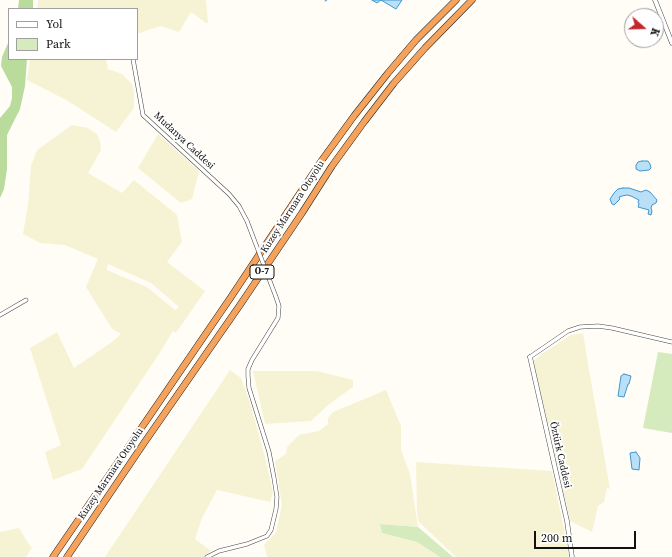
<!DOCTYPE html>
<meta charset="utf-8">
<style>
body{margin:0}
#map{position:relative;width:672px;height:557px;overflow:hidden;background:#fffdf5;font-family:"Source Serif 4",serif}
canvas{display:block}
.legend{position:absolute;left:8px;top:8px;width:130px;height:52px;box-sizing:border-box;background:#fff;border:1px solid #a0a0a0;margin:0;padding:5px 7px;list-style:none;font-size:12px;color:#111}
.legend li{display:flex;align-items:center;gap:8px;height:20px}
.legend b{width:20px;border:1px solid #a0a0a0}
.north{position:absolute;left:624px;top:8px;width:40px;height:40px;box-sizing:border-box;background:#fff;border:1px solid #a0a0a0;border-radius:50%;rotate:110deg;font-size:11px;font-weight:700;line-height:16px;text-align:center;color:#111}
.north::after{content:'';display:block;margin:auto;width:14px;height:18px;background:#c4262e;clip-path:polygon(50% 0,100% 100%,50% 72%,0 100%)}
.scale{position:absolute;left:534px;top:531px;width:102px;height:18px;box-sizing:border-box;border:2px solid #111;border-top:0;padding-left:5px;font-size:12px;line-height:14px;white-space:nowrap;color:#111;-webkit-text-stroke:3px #fff;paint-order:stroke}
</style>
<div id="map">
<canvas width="672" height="557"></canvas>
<ul class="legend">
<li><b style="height:5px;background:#fff"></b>Yol</li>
<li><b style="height:11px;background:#d5ebbd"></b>Park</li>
</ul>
<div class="north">K</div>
<div class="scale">200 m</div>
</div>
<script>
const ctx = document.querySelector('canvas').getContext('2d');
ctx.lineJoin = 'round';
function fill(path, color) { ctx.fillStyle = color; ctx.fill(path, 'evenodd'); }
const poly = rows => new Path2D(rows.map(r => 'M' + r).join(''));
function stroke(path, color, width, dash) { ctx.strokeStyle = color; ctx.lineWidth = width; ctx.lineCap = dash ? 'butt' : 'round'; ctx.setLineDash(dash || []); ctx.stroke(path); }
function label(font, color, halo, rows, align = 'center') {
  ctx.font = font + ' "Source Serif 4",serif'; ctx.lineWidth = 4; ctx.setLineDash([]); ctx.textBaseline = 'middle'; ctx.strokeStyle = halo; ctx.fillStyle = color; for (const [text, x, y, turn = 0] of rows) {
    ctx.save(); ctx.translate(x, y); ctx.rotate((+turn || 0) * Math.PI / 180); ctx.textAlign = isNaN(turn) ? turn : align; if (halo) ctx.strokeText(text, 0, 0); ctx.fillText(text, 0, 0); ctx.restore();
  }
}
fill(poly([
 [38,0,206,0,208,23,206,23,191,12,179,32,161,26,151,29,137,34,137,9,37,9],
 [30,59,106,60,108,69,122,74,132,84,134,92,134,108,116,132,68,101,27,80],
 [72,125,88,128,97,134,100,141,101,150,88,173,122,193,134,180,177,215,182,242,167,262,205,291,176,333,173,331,159,354,82,469,53,480,45,452,61,445,30,348,57,332,74,368,112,342,121,334,112,329,86,287,98,259,65,245,40,243,23,234,28,205,31,166,37,150],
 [108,264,151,283,179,307,175,310,147,287,107,270],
 [158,134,199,171,192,199,181,203,138,168],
 [583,333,588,364,610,489,607,488,604,502,598,506,592,532,570,521,533,361,542,354,571,335],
 [230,370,241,378,250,403,265,457,273,493,270,502,217,490,202,518,195,539,211,551,203,557,105,557],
 [253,371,317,371,353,380,353,387,328,405,311,421,265,424],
 [386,390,401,426,401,450,410,474,418,527,381,524,382,533,417,542,440,557,267,557,264,545,276,532,282,505,275,461,286,454,287,447,299,435,319,431,328,424,328,418,333,412],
 [416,462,552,471,565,534,569,557,456,557,418,521,417,511],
 [19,528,28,543,32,548,26,557,0,557,0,532]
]), '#f6f3d4');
fill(poly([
 [658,352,672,354,672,433,643,428],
 [380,524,418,527,453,557,440,557,417,542,382,533]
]), '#d5ebbd');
fill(poly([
 [19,0,33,0,33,9,18,9],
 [9,41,9,59,27,59,25,86,20,109,7,135,7,169,4,189,0,198,0,118,10,106,12,98,12,87,1,66,2,57]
]), '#b9dc9c');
const water = poly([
 [372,0,402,0,396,9,381,0,377,3,372,0],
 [642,161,648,161,650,164,651,168,649,170,640,171,636,169,636,165,638,162,642,161],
 [623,188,629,188,641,192,646,190,650,192,657,200,656,203,652,205,651,208,652,211,651,215,648,214,649,210,638,207,639,204,638,202,639,200,631,196,627,195,622,196,619,197,620,199,614,205,612,204,610,199,614,193,618,189,623,188],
 [624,374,631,376,629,384,628,384,624,397,618,396,621,376,624,374],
 [636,452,640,458,639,470,632,469,630,453,636,452]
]);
fill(water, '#b9e0f7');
stroke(water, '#3f96cf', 1);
stroke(poly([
 [325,1,327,0]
]), '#3f96cf', 1);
const minor = poly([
 [133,59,143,115,229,194,239,206,247,221],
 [0,315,26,300],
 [530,357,568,331,580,327,598,326,612,328,672,342],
 [207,557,219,551,247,544,267,536,271,530,276,509,277,497,274,478,269,452,249,388,248,376,248,369,252,360,278,318,279,306,276,297]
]);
const tertiary = poly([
 [655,0,672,43],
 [530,357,567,521,572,557]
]);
const motorway = poly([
 [53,557,231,297,322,160,354,116,388,73,416,40,456,0],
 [67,557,144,443,240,305,302,213,332,166,364,122,394,83,425,48,472,0]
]);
stroke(minor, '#444', 4.5);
stroke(tertiary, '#444', 5);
stroke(motorway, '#222', 7);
stroke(minor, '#fff', 3.5);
stroke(tertiary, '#fff', 4);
stroke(motorway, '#f5a25d', 6);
const minorBridge = poly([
 [247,221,276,297]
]);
stroke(minorBridge, '#444', 4.5, []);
stroke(minorBridge, '#fff', 3.5);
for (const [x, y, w] of [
 [262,272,24]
]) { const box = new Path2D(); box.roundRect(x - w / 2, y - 7, w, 14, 3); ctx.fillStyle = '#fff'; ctx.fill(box); stroke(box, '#111', 1); }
label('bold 9px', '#111', null, [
 ["O-7",262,272]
]);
label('10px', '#111', '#fff', [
 ["Mudanya Caddesi",184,141,43],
 ["Kuzey Marmara Otoyolu",293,207,-57],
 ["Öztürk Caddesi",560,455,77],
 ["Kuzey Marmara Otoyolu",111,474,-56]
]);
</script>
